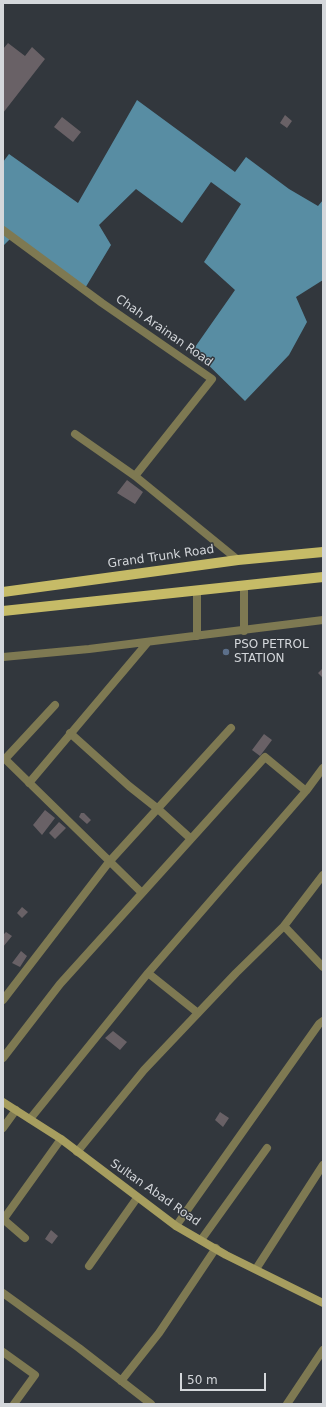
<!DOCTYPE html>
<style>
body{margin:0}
#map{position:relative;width:326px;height:1407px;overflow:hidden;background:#32373d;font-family:"DejaVu Sans",sans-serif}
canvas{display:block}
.frame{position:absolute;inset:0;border:4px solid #d4d7db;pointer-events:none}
.scale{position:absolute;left:180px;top:1373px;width:86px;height:18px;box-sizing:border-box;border:2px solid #d4d7db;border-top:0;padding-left:5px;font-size:12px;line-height:14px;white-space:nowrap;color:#d4d7db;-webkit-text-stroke:3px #32373d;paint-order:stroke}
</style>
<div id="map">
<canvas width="326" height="1407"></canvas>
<div class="frame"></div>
<div class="scale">50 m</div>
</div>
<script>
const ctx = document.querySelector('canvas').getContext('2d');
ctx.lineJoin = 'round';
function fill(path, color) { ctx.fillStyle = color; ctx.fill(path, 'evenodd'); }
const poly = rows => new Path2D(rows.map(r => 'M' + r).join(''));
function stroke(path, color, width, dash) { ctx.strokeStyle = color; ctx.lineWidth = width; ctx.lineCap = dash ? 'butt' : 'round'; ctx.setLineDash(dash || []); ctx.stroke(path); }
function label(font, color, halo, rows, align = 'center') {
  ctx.font = font + ' "DejaVu Sans",sans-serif'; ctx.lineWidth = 3; ctx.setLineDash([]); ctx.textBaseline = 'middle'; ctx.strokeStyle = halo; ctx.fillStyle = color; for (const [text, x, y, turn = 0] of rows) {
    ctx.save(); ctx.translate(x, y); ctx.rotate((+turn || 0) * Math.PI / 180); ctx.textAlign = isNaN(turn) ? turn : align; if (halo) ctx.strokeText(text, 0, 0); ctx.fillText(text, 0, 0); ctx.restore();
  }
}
fill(poly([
 [137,100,235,172,246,157,289,189,318,206,323,200,323,280,296,297,307,322,289,355,245,401,193,350,235,290,204,262,241,204,211,182,182,223,136,189,99,225,111,245,84,290,12,237,3,246,3,162,9,154,78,203]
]), '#588da3');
fill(poly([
 [8,43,25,56,32,47,45,59,3,113,3,49],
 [285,115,292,121,287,128,280,123],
 [62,117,81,132,73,142,54,127],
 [127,480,143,492,135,504,117,493],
 [323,668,323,678,318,673],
 [264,734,272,740,260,756,252,750],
 [45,810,55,818,42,835,33,825],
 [81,813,84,813,91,820,87,824,79,817],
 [59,822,66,828,55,839,49,833],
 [22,907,28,912,22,918,17,913],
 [6,932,12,936,3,947,3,935],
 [21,951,27,956,20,967,12,963],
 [113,1031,127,1042,120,1050,105,1038],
 [220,1112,229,1118,223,1127,215,1120],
 [51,1230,58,1236,52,1244,45,1239]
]), '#696166');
stroke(poly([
 [3,230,102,303,212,379,135,476],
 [75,434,135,476,238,560],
 [197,591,197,636],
 [244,631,244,586],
 [3,657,89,649,323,620],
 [55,705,5,759,142,893],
 [70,733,129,786,158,809,190,838],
 [29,783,148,642],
 [323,875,284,926,323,967],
 [148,973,198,1013],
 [3,1000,109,862,231,728],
 [3,1058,60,984,265,757,306,791,323,768],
 [30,1119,148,973,306,791],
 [3,1128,16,1110],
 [77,1152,144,1070,236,973,284,926],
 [3,1219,25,1238],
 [3,1220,61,1139],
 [176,1226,319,1024,323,1021],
 [201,1240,267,1148],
 [89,1266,137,1198],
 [256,1269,323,1165],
 [3,1293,79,1348,151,1404],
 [3,1352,35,1375,14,1404],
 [121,1381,159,1333,216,1248],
 [287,1404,323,1350]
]), '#7e7952', 8);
stroke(poly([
 [3,1102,61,1139,176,1226,226,1255,323,1303]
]), '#a79e5f', 8);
stroke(poly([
 [3,592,238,560,323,552],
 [3,611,323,577]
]), '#c6bb67', 10);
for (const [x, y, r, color] of [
 [226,652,4,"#5c6f8a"]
]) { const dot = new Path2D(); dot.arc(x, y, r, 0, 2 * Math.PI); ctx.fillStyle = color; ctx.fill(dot); stroke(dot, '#32373d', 1.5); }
label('12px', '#d4d7db', '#32373d', [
 ["Chah Arainan Road",164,331,35],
 ["Grand Trunk Road",161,557,-8],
 ["Sultan Abad Road",155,1193,35]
]);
label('12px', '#d4d7db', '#32373d', [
 ["PSO PETROL",234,645],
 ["STATION",234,659]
], 'left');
</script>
